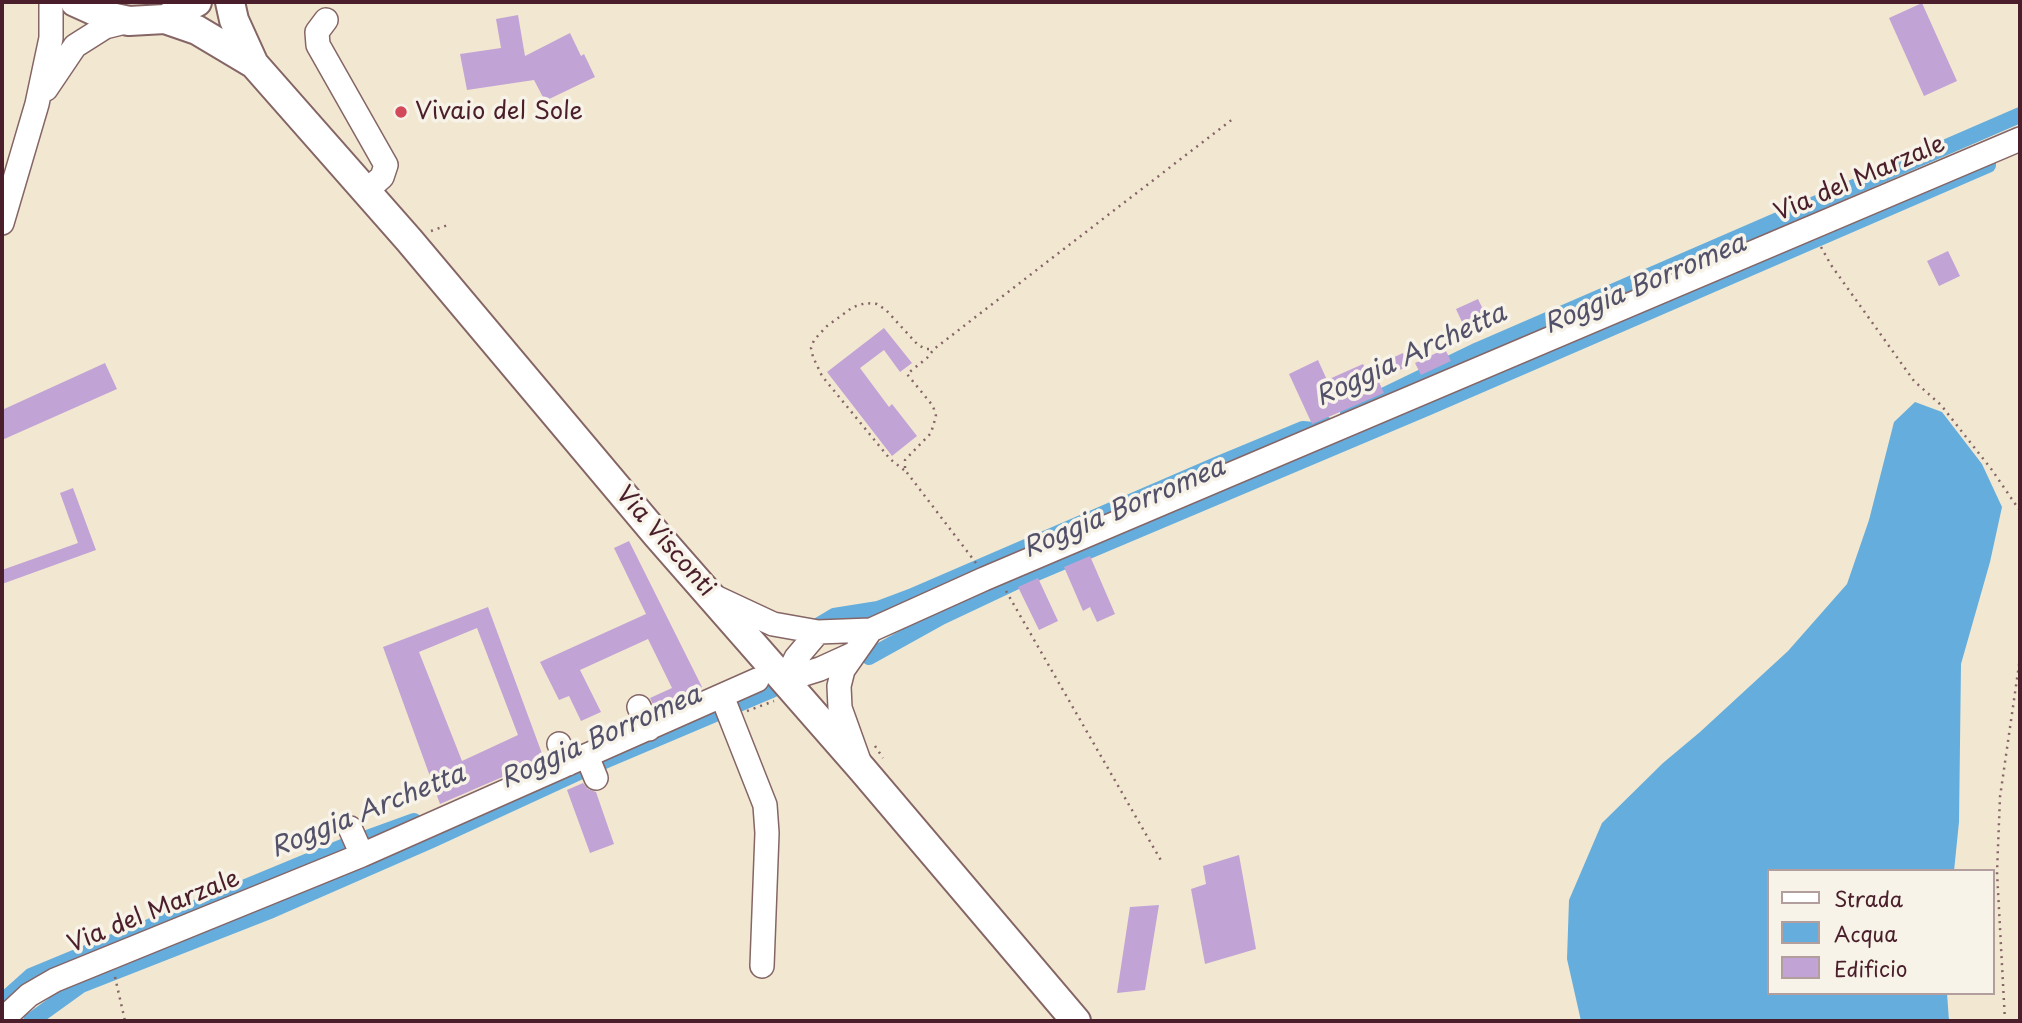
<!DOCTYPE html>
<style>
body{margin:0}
#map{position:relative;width:2022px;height:1023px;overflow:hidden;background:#f2e8d2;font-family:"Playpen Sans",sans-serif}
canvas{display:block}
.frame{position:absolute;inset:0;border:4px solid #4a1f2b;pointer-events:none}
.legend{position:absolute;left:1767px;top:869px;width:228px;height:126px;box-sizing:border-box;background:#f7f3e8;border:2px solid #b29e9c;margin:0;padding:9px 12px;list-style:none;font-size:21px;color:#4a1f2b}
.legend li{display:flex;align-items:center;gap:14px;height:35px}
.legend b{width:35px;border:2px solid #b29e9c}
</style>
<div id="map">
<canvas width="2022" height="1023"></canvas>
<div class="frame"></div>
<ul class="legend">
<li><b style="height:9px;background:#fff"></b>Strada</li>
<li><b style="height:19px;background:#65addc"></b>Acqua</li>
<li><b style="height:19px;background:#c1a3d5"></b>Edificio</li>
</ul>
</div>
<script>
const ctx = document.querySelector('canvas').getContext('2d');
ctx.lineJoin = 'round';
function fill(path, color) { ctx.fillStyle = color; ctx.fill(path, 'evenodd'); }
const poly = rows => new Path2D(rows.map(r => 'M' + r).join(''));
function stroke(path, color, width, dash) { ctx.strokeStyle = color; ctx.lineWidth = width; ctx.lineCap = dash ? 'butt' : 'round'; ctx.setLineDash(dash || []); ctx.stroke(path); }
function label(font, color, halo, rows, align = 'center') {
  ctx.font = font + ' "Playpen Sans",sans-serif'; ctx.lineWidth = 7; ctx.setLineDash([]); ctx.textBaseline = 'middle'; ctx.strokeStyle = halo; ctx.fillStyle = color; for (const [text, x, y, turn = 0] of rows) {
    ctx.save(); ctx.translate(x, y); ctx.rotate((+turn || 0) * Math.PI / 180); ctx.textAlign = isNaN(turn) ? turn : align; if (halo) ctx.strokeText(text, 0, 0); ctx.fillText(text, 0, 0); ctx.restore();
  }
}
fill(poly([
 [1915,402,1942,412,1982,464,2002,507,1990,562,1961,664,1959,822,1954,871,1768,871,1768,993,1947,993,1949,1021,1581,1021,1567,959,1569,900,1602,823,1663,763,1700,732,1788,651,1847,584,1869,520,1894,422]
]), '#65addc');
stroke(poly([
 [1348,413,1478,350,2020,115],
 [819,625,834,616,878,609,910,597,1218,464,1303,429,1313,430,1325,424],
 [869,657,941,617,1013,583,1427,408,1988,165],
 [2,1002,31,976,345,846,414,821],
 [31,1021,81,985,272,910,432,840,588,768,772,690]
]), '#65addc', 16);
fill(poly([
 [1922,3,1957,81,1924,96,1889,18],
 [518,15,525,56,570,33,581,56,584,54,595,77,545,101,534,80,467,90,460,54,501,48,496,19],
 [1948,251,1960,276,1939,286,1927,261],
 [1478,299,1489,322,1467,333,1456,309],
 [884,328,912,363,900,372,884,350,860,368,889,407,892,404,917,436,892,456,827,372],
 [1445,349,1451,361,1421,375,1415,363],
 [1403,353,1408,366,1378,380,1384,393,1312,424,1289,374,1318,360,1327,380,1363,364,1366,370],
 [105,363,117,389,2,440,2,410],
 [73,488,96,550,2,584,2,570,78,543,60,493],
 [629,541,702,687,655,709,650,698,672,688,648,639,580,670,601,712,581,721,569,696,559,700,540,662,646,614,614,548],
 [1090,556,1115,614,1097,622,1090,607,1083,611,1064,567],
 [1038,578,1058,621,1039,630,1018,587],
 [488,607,544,759,440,804,383,647],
 [477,628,518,735,462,761,419,652],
 [583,783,588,789,596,792,614,844,590,853,567,790],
 [1239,855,1256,949,1205,964,1191,889,1206,884,1203,866],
 [1159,905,1145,990,1117,993,1130,907]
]), '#c1a3d5');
const minor = poly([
 [326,20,317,32,318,45,386,165,382,177,366,191],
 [46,89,75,46,105,27,129,21],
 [2,223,37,104,51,38,51,2],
 [713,596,773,624,818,632,871,630,984,579,2020,139],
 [785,680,820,669,853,654],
 [785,680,796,658,818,632],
 [722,696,765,805,767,833,762,966],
 [639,707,649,729],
 [559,744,568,764],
 [587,756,596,778],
 [859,761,840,708,839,686,843,670,871,630],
 [350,828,362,855],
 [2,1020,29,995,55,980,362,855,757,680]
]);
const major = poly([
 [75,2,106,16,129,21,165,19,197,30,254,64,409,240,657,535,862,769,1076,1021],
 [230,2,234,20,254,64],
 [165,19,197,2]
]);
stroke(minor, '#856565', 26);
stroke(major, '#856565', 32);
stroke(poly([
 [431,231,448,225],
 [1821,247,1831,265,1914,381,1941,405,1992,470,2020,511],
 [904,470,890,459,822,376,813,357,811,348,814,340,827,326,853,307,866,303,877,304,886,310,918,345,926,349,934,349],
 [976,563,905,470,905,460,931,433,936,416,933,406,907,374,927,358,934,349,1234,118],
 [1006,591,1163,864],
 [747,711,774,701],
 [875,746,883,758],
 [115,977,125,1021],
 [2005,1021,1997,872,2000,797,2020,658]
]), '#856565', 2.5, [2, 5]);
stroke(minor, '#fff', 23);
stroke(major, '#fff', 28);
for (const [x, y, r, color] of [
 [401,112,7,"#d1495b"]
]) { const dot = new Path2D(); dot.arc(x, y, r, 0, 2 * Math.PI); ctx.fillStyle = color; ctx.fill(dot); stroke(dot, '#f7f3e8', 2.5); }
label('24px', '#4a1f2b', '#f7f3e8', [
 ["Vivaio del Sole",415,112]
], 'left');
label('24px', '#4a1f2b', '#f7f3e8', [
 ["Via del Marzale",1860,179,-23],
 ["Via Visconti",665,542,49],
 ["Via del Marzale",154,912,-22]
]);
label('italic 26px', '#535169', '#f7f3e8', [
 ["Roggia Borromea",1645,285,-23],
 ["Roggia Archetta",1411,356,-25],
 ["Roggia Borromea",1124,509,-23],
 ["Roggia Borromea",601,738,-24],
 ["Roggia Archetta",368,812,-22]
]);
</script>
